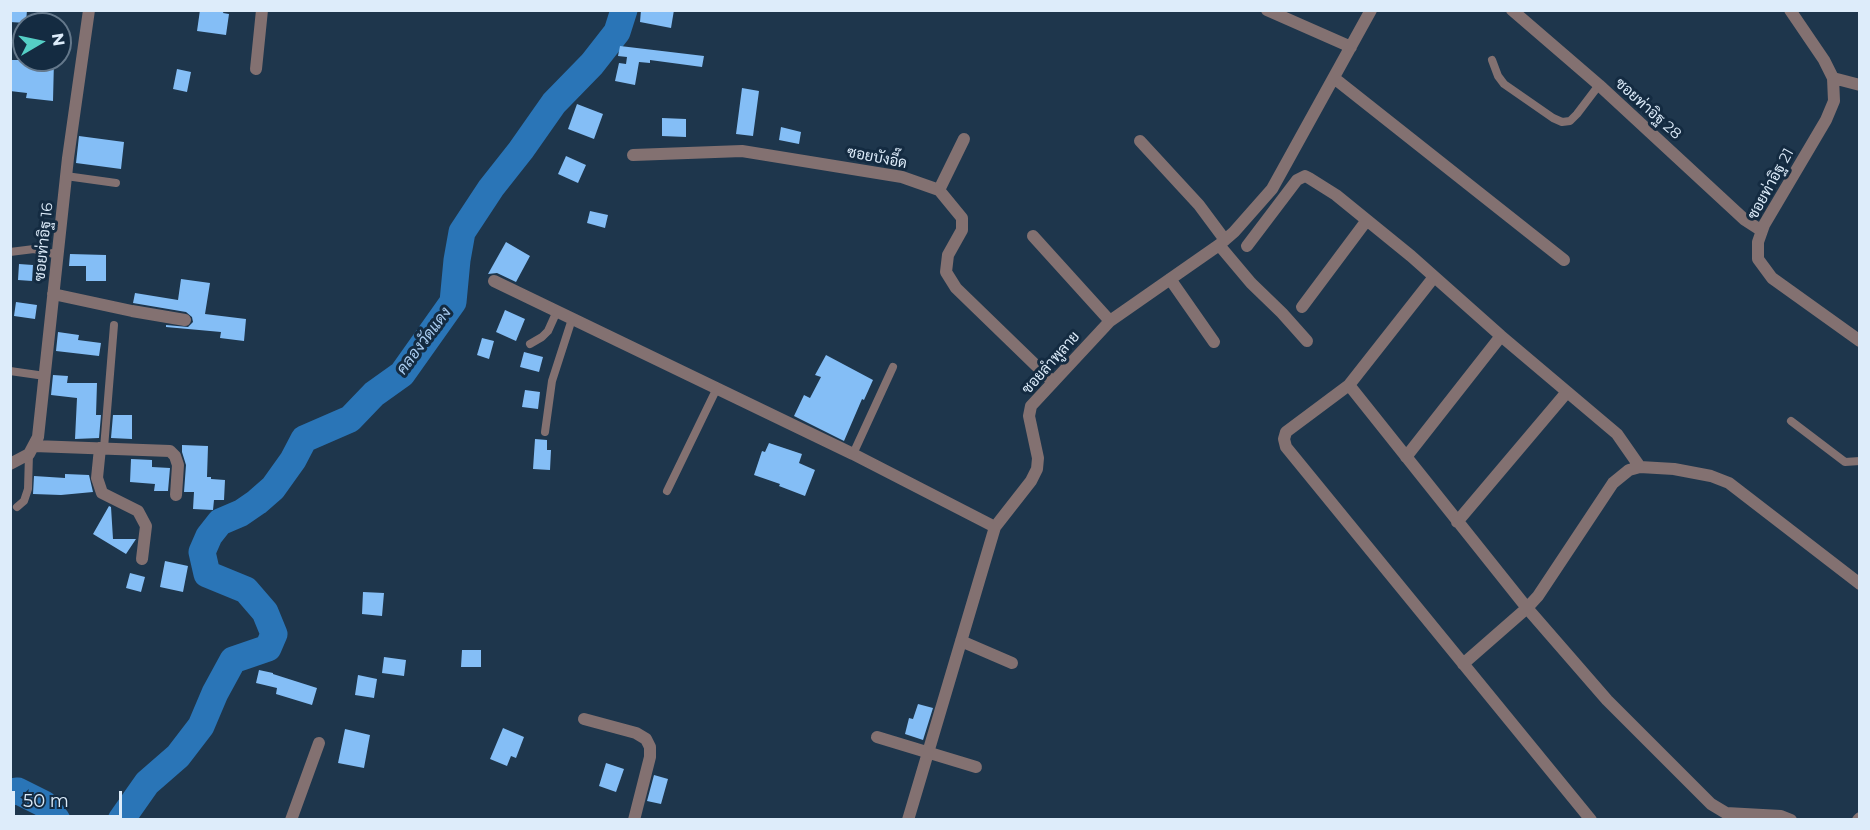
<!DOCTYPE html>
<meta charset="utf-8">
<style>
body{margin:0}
#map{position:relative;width:1870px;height:830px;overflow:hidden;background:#1e364c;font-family:Montserrat,sans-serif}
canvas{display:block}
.frame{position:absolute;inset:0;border:12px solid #ddecfa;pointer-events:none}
.north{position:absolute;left:12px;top:12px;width:60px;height:60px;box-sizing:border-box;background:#142b41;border:2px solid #64788b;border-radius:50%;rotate:81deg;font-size:16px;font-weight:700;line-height:24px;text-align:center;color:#ddecfa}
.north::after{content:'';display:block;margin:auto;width:21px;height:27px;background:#55cec5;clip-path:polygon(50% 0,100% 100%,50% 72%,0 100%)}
.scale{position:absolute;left:12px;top:791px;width:110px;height:27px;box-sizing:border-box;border:3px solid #ddecfa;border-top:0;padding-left:8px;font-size:18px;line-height:21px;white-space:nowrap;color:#ddecfa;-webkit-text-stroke:4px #142b41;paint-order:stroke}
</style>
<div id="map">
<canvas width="1870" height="830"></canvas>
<div class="frame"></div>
<div class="north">N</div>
<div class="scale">50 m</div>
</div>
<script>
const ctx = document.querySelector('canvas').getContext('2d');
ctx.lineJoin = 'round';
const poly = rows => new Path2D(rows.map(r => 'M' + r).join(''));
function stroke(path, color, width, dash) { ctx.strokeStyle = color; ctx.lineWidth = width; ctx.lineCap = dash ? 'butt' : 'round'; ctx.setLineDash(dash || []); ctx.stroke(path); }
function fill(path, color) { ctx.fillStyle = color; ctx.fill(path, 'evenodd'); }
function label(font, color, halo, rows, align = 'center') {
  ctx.font = font + ' Montserrat,Sarabun,sans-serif'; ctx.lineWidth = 6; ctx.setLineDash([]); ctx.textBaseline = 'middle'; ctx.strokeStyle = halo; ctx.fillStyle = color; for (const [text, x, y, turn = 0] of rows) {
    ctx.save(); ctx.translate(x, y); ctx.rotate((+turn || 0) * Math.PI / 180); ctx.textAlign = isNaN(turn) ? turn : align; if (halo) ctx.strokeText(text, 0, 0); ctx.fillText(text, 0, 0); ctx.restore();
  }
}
stroke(poly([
 [10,792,18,791,44,804,57,820],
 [121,820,147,783,178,756,201,726,215,693,233,660,268,648,274,634,265,612,246,590,207,574,202,552,209,536,220,522,241,513,257,502,273,488,293,460,304,439,350,419,374,394,402,374,453,302,457,260,462,232,491,188,521,150,554,103,592,64,617,32,624,10]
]), '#2a75b7', 27);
fill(poly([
 [10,10,27,10,26,23,10,22],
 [200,10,224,10,223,13,229,14,226,35,197,31],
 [641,10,674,10,671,28,640,22],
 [620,46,704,56,702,67,650,60,650,63,639,62,635,85,615,81,619,63,626,64,627,57,618,56],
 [10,60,54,60,53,101,26,98,27,93,10,91],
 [177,69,191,72,187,92,173,89],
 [742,88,759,91,753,136,736,134],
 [577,104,603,114,594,139,568,129],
 [662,118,686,119,686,137,662,136],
 [781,127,801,132,799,144,779,140],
 [79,136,124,142,121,169,76,163],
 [566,156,586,165,578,183,558,174],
 [590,211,608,215,605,228,587,223],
 [506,242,530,256,516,282,497,273,488,274],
 [70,254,106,255,106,281,86,281,86,266,69,266],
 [19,264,33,265,32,281,18,280],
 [181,279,210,283,205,314,246,319,244,341,220,338,221,332,166,327,166,325,188,327,193,322,192,317,186,312,133,303,135,293,178,300],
 [16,302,37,305,35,319,14,316],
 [505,310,525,319,516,341,496,332],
 [58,332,79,335,78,340,101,343,99,356,56,351],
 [482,338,494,341,489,359,477,355],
 [524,352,543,357,539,372,520,367],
 [826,355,873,380,864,400,862,399,844,441,794,416,804,395,810,398,821,377,815,375],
 [53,375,68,376,67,383,97,383,96,415,101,415,99,438,75,439,77,398,51,395],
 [525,390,540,392,538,409,522,407],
 [113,415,132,415,132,439,111,438],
 [535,439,547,440,547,450,551,450,550,470,533,469],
 [769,443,802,454,799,463,815,470,805,496,779,486,780,484,754,475,762,451,765,452],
 [182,445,208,446,207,477,211,477,211,479,225,480,224,500,214,500,213,510,193,509,194,492,184,492,186,465,182,452],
 [131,459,152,460,152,467,170,468,168,491,154,491,155,484,130,482],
 [65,474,89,475,93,492,61,495,33,494,34,476,65,478],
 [109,506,111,507,113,539,136,539,126,554,93,534],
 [165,561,188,566,183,592,160,587],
 [130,573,145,577,141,592,126,588],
 [363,592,384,593,382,616,362,614],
 [462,650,481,650,481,667,461,667],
 [384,657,406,660,404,676,382,673],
 [259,670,273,673,273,674,317,688,312,705,276,694,277,688,256,683],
 [358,675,377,679,374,698,355,695],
 [918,704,933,708,923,740,905,734,909,718,913,719],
 [503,728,524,737,516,758,511,756,507,766,490,759],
 [345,729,370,735,364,768,338,763],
 [606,763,624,769,616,792,599,786],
 [654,775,668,779,661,804,647,801]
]), '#84bef6');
stroke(poly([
 [1492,60,1498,76,1504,84,1553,118,1562,122,1570,121,1577,114,1599,85],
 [66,176,116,183],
 [10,252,34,249,58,255],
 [530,344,542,337,548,331,557,311],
 [10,371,45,376],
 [1791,421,1845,462,1860,461],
 [545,432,552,381,572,319],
 [104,448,114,325],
 [853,454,893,367],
 [667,491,717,388],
 [17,507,24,501,28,489,29,454]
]), '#837171', 8);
stroke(poly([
 [1267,10,1351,47],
 [1512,10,1599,85,1745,220,1762,231],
 [1790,10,1824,60,1833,78,1834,101,1826,120,1764,225,1758,242,1758,259,1772,278,1860,341],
 [256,69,262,10],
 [1334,78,1564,260],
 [1833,78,1860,85],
 [1140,141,1199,205,1225,240],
 [633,155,742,151,902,177,939,190,962,218,962,230,948,255,946,272,956,288,1053,382],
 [939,190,964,139],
 [1033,236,1110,321],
 [1219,245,1251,283,1282,313,1307,341],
 [1247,246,1297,180,1305,176,1309,178,1336,195,1411,256,1501,336,1617,434,1640,467],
 [1434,277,1349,385,1286,432,1284,439,1286,447,1591,820],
 [1170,279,1214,342],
 [494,281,853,454,995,527],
 [53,294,132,311,185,320],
 [1302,307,1367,220],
 [1349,385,1527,608,1607,700,1711,804,1726,813,1781,816,1791,820],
 [34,446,170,451,175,456,178,465,176,495],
 [100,448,97,478,102,493,138,511,146,526,142,559],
 [1406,457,1501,336],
 [10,464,29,454,38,437,68,158,89,10],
 [1457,522,1567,392],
 [961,641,1012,663],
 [1463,664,1527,608,1538,596,1613,483,1629,470,1640,467,1674,469,1711,476,1729,483,1860,584],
 [584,719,636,733,646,739,650,747,650,757,634,820],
 [877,737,976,767],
 [291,820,319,743],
 [908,820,995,527,1031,481,1037,469,1038,458,1029,416,1031,406,1110,321,1219,245,1234,232,1272,189,1371,10],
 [1858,820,1860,818]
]), '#837171', 12);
label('15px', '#ddecfa', '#142b41', [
 ["ซอยท่าอิฐ 28",1648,109,42],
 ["ซอยบังอี๊ด",877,158,11],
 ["ซอยท่าอิฐ 21",1771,184,-61],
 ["ซอยท่าอิฐ 16",44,242,-84],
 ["ซอยลำพูลาย",1051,363,-48]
]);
label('italic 16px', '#a8cbef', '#142b41', [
 ["คลองวัดแดง",424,341,-53]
]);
</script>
